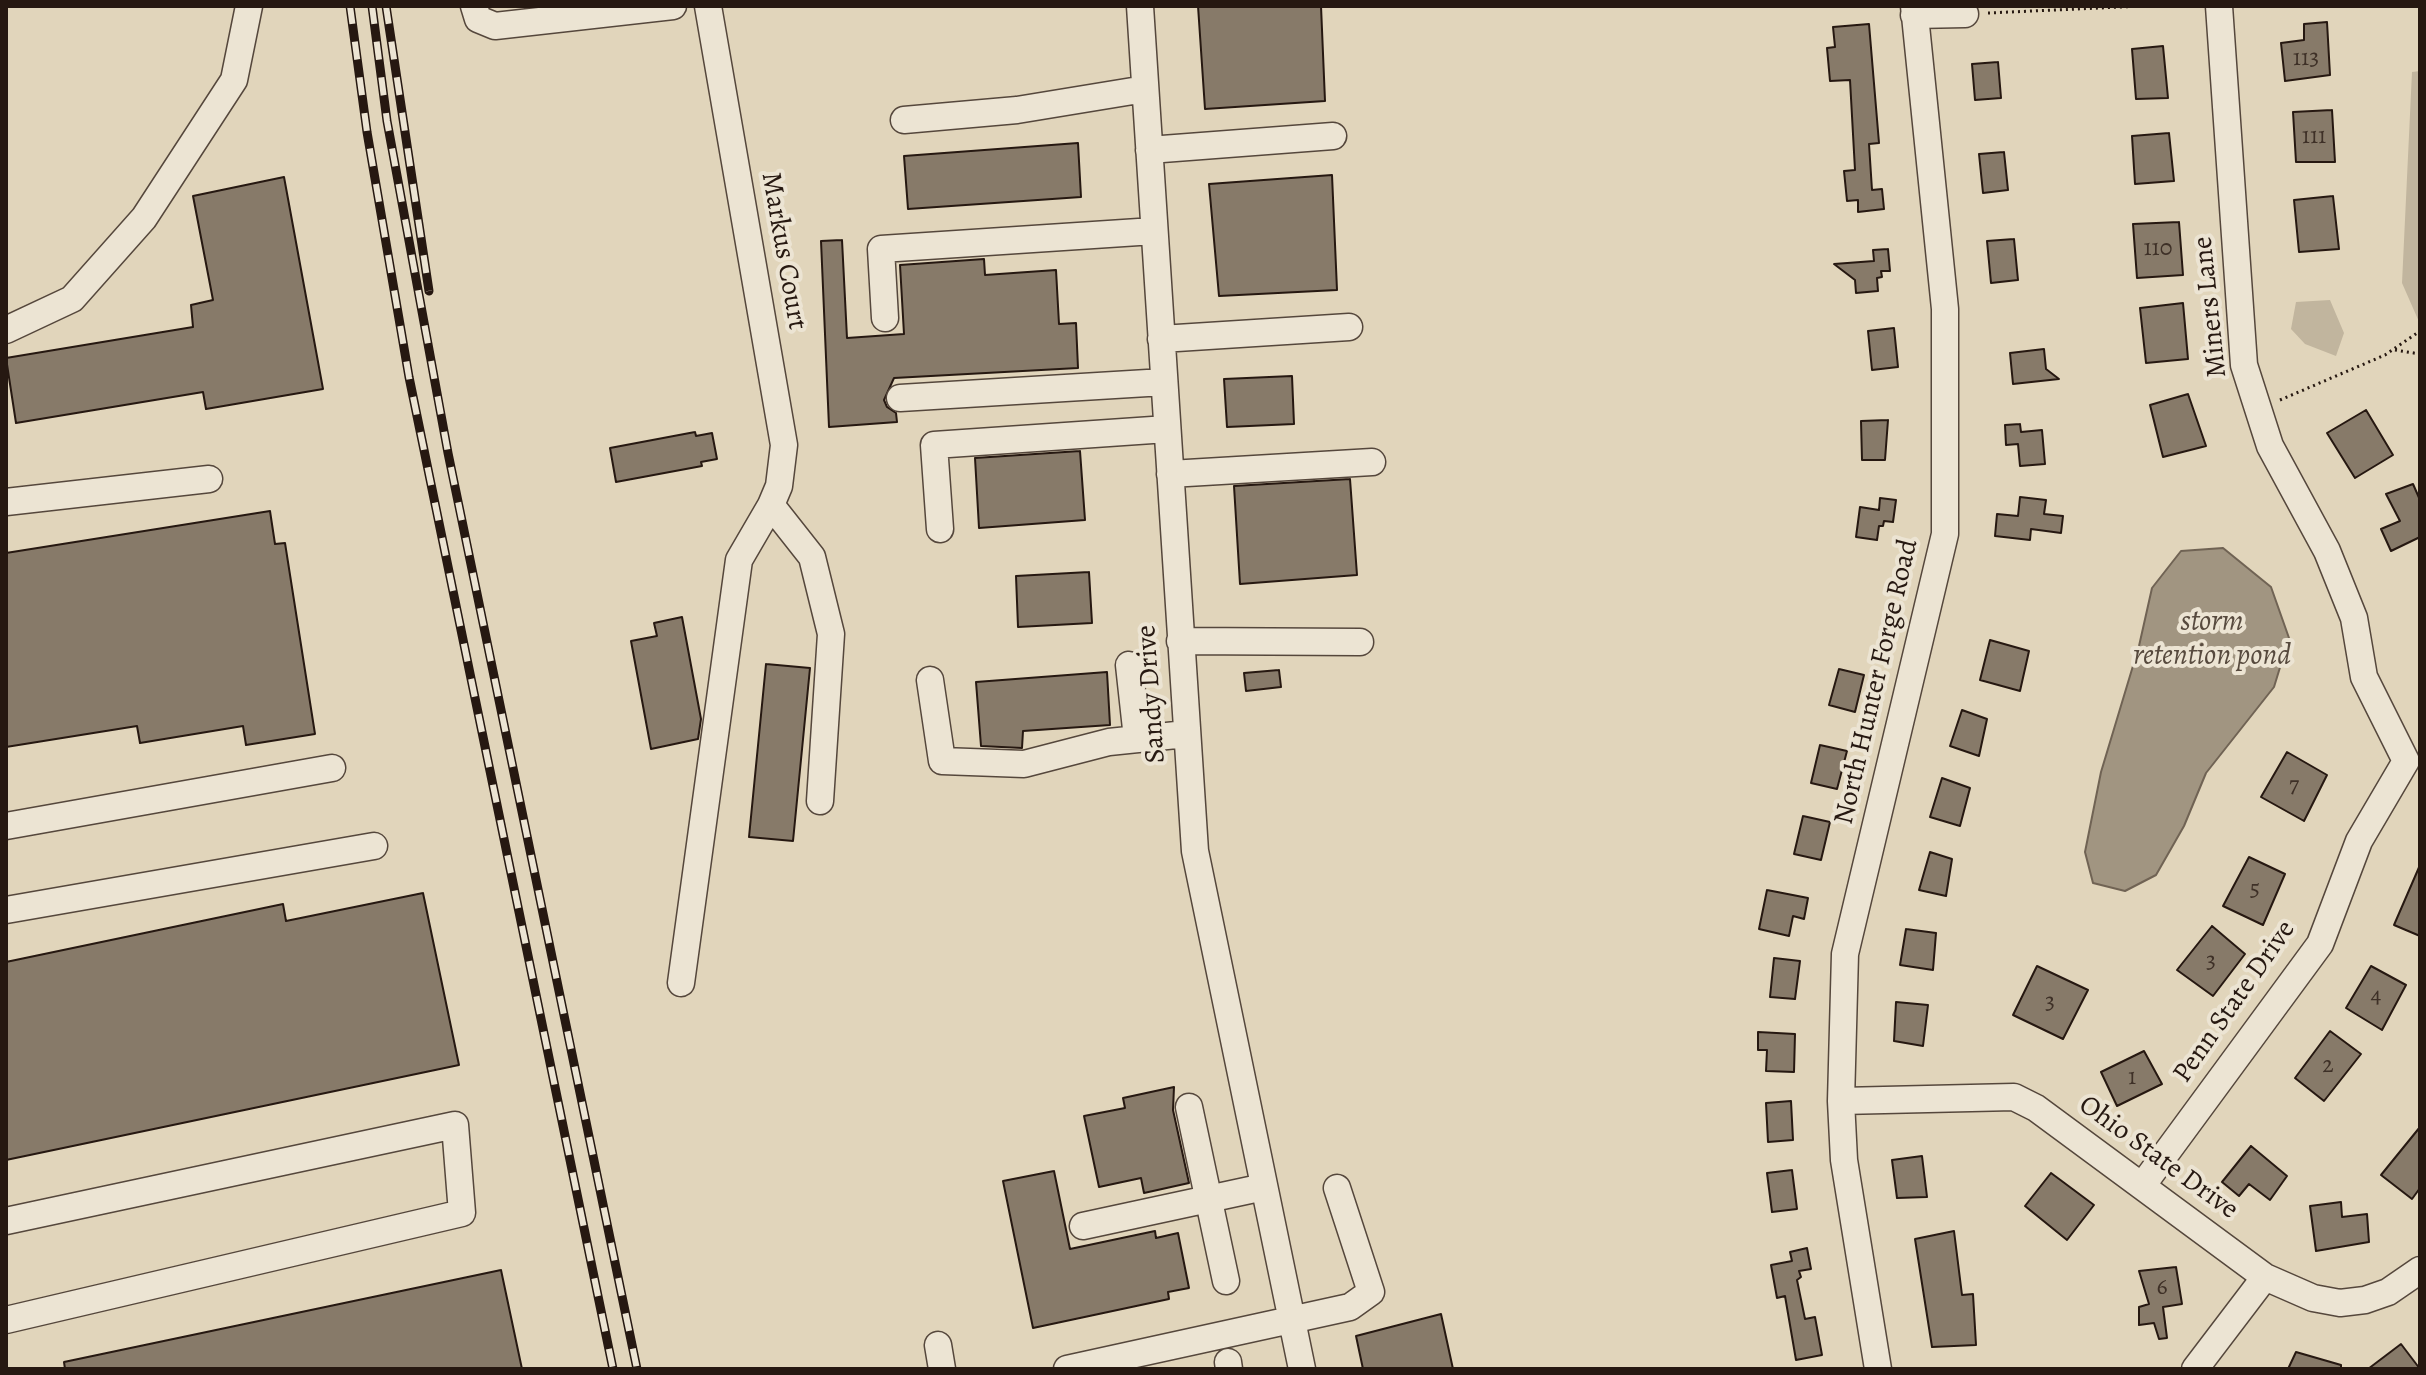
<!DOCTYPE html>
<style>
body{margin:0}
#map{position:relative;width:2426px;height:1375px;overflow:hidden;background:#e1d5bb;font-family:Alegreya,serif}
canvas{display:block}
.frame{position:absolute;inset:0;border:8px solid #261811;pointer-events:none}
</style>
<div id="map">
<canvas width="2426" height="1375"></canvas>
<div class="frame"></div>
</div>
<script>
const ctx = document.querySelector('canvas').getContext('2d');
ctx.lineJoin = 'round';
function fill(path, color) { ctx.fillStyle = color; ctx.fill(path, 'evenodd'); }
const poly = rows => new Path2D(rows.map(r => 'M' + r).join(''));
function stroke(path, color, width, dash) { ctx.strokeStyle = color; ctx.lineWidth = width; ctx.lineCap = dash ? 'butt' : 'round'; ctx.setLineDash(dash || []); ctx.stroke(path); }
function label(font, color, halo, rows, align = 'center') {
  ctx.font = font + ' Alegreya,serif'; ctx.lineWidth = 8; ctx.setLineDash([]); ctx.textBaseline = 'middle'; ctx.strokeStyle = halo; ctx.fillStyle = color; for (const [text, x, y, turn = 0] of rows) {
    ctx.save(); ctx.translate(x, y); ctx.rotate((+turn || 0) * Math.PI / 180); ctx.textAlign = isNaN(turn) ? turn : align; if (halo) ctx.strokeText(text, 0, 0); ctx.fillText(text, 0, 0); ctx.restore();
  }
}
fill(poly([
 [2420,71,2420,324,2402,283,2412,72],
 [2330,300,2344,333,2336,356,2305,344,2291,329,2296,302]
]), '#c1b59e');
const water = poly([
 [2223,548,2271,587,2289,638,2274,687,2206,773,2184,826,2156,875,2125,891,2093,883,2085,852,2101,772,2139,646,2152,588,2181,551,2223,548]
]);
fill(water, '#a19581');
stroke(water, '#706354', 2);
const building = poly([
 [1198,6,1321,6,1325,101,1205,109,1198,6],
 [2327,22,2330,75,2285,81,2281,43,2304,40,2304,24,2327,22],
 [1869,24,1879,143,1869,144,1872,190,1882,189,1884,209,1858,212,1858,200,1847,201,1844,171,1855,170,1850,80,1830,81,1827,48,1835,47,1833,27,1869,24],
 [2163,46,2168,98,2136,99,2132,49,2163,46],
 [1998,62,2001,98,1975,100,1972,64,1998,62],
 [2332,110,2335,162,2296,162,2293,112,2332,110],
 [2169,133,2174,181,2135,184,2132,136,2169,133],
 [1078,143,1081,197,908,209,904,156,1078,143],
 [2004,152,2008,190,1983,193,1979,154,2004,152],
 [1332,175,1337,290,1219,296,1209,184,1332,175],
 [284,177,323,389,206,409,203,392,16,423,6,358,193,327,191,305,213,300,193,196,284,177],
 [2333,196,2339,249,2299,252,2294,200,2333,196],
 [2179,222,2183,275,2137,278,2133,224,2179,222],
 [2014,239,2018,280,1991,283,1987,241,2014,239],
 [842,240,847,338,904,334,900,265,984,259,985,275,1056,270,1059,324,1076,323,1078,368,894,378,884,400,887,407,896,413,897,422,829,427,821,241,842,240],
 [1888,249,1890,271,1881,271,1882,277,1877,278,1878,291,1856,293,1855,280,1834,264,1874,261,1873,250,1888,249],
 [2183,303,2188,359,2146,363,2140,308,2183,303],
 [1894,328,1898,367,1872,370,1868,331,1894,328],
 [2044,349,2046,369,2059,379,2013,384,2010,353,2044,349],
 [1292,376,1294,424,1227,427,1224,379,1292,376],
 [2188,394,2206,446,2163,457,2150,405,2188,394],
 [2366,410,2393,455,2355,478,2327,433,2366,410],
 [1888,420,1885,460,1862,460,1861,421,1888,420],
 [2020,424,2021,432,2042,430,2045,464,2020,466,2018,444,2006,445,2005,425,2020,424],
 [695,432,696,436,712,433,717,459,701,462,702,466,616,482,610,448,695,432],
 [1080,451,1085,520,979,528,975,458,1080,451],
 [1350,479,1357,575,1240,584,1234,486,1350,479],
 [2413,484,2420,500,2420,537,2391,551,2381,529,2400,521,2386,494,2413,484],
 [2020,497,2046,500,2044,514,2063,516,2061,533,2031,529,2030,540,1995,536,1997,514,2018,516,2020,497],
 [1880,498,1896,500,1893,522,1884,521,1883,526,1879,526,1877,540,1856,537,1860,507,1879,510,1880,498],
 [270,511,275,544,285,543,315,734,246,745,243,726,140,743,137,726,6,747,6,553,270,511],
 [1089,572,1092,623,1018,627,1016,576,1089,572],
 [682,617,701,719,698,739,651,749,631,641,657,636,654,623,682,617],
 [1990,640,2029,651,2020,691,1980,680,1990,640],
 [766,664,810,668,793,841,749,837,766,664],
 [1839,669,1864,675,1855,712,1829,705,1839,669],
 [1279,670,1281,687,1246,691,1244,673,1279,670],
 [1107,672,1110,725,1023,731,1022,748,981,746,976,682,1107,672],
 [1962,710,1987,719,1979,756,1950,746,1962,710],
 [1820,745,1847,751,1837,789,1811,783,1820,745],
 [2287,752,2327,775,2304,821,2261,797,2287,752],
 [1942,778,1970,788,1960,826,1930,817,1942,778],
 [1803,816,1830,822,1821,860,1794,854,1803,816],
 [1930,852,1952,859,1946,896,1919,890,1930,852],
 [2249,857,2285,874,2263,925,2223,906,2249,857],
 [2420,865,2420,936,2394,925,2420,865],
 [1767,890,1808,898,1804,919,1793,916,1789,936,1759,929,1767,890],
 [423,893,459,1065,6,1160,6,962,283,904,286,921,423,893],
 [2212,926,2245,954,2213,996,2177,970,2212,926],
 [1906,929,1936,933,1933,970,1900,965,1906,929],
 [1774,958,1800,961,1795,999,1770,997,1774,958],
 [2037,966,2088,990,2063,1039,2013,1015,2037,966],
 [2371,966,2406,985,2382,1030,2346,1008,2371,966],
 [1896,1002,1928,1005,1923,1046,1894,1041,1896,1002],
 [2330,1031,2361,1054,2324,1101,2295,1078,2330,1031],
 [1758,1032,1795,1034,1794,1072,1766,1071,1767,1050,1758,1050,1758,1032],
 [2144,1051,2162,1084,2117,1106,2101,1072,2144,1051],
 [1174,1087,1173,1110,1189,1183,1144,1193,1141,1178,1099,1187,1084,1116,1125,1108,1123,1098,1174,1087],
 [1791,1101,1793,1140,1768,1142,1766,1103,1791,1101],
 [2420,1127,2420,1188,2412,1199,2381,1175,2420,1127],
 [2251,1146,2287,1176,2270,1200,2249,1184,2239,1196,2222,1182,2251,1146],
 [1922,1156,1927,1197,1897,1198,1892,1160,1922,1156],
 [1792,1170,1797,1209,1772,1212,1767,1173,1792,1170],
 [1054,1171,1070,1249,1155,1231,1156,1238,1178,1233,1189,1288,1168,1292,1169,1299,1033,1328,1003,1181,1054,1171],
 [2051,1173,2094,1205,2067,1240,2025,1206,2051,1173],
 [2341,1202,2342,1217,2367,1214,2369,1242,2316,1251,2310,1206,2341,1202],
 [1954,1231,1962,1295,1973,1294,1976,1345,1932,1347,1915,1239,1954,1231],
 [1807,1248,1811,1269,1799,1271,1801,1277,1797,1280,1805,1319,1815,1317,1822,1355,1796,1360,1785,1296,1777,1298,1771,1265,1792,1261,1790,1252,1807,1248],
 [2176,1267,2182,1304,2163,1307,2167,1338,2159,1339,2154,1323,2139,1325,2139,1307,2149,1304,2139,1271,2176,1267],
 [501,1270,522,1369,65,1369,64,1362,501,1270],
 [1441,1314,1453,1369,1363,1369,1356,1336,1441,1314],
 [2401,1344,2420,1369,2368,1369,2401,1344],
 [2296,1352,2341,1365,2341,1369,2288,1369,2296,1352]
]);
fill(building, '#877a69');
stroke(building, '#261811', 2);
const minor = poly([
 [474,6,478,19,495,26,673,6],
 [1140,6,1195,851,1302,1369],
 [2219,6,2244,365,2270,446,2327,551,2354,618,2364,677,2406,761],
 [1914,15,1965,14],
 [904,120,1017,110,1145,89],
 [1149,150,1333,136],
 [885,318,881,249,1154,231],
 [6,330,72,299,144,218,234,80,249,6],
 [1161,339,1349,327],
 [900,398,1164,382],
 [1170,474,1372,462],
 [6,502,209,479],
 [771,505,812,557,831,634,820,801],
 [940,529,934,445,1167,429],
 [1180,641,1360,642],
 [1129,665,1137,738],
 [930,680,942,761,1024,764,1109,742,1186,734],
 [6,826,332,768],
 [6,910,374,846],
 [681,983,739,560,771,505,779,486,784,445,708,6],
 [1841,1101,2014,1097,2036,1108,2265,1277,2313,1298,2340,1303,2365,1300,2388,1292,2420,1270],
 [1189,1107,1226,1281],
 [2142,1186,2320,944,2359,841,2406,761],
 [6,1221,455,1125,462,1213,6,1320],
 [1083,1226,1264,1187],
 [938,1345,942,1369],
 [1228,1362,1229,1369],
 [1067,1369,1350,1307,1371,1292,1337,1188],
 [1878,1369,1844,1160,1841,1101,1845,954,1945,534,1945,309,1914,6],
 [2195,1369,2265,1277]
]);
stroke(minor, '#55473c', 29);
stroke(poly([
 [1988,13,2144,6],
 [2395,350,2420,354],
 [2280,400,2385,355,2420,331]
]), '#261811', 3, [2, 4]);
stroke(minor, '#ece4d3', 26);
const rail = poly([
 [350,6,367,132,409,377,613,1369],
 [372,6,387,121,448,453,637,1369],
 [386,6,429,291]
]);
stroke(rail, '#261811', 9);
stroke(rail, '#ece4d3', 6, [18]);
label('24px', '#3e3027', null, [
 ["113",2306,59],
 ["111",2314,137],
 ["110",2158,249],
 ["7",2294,786],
 ["5",2255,890],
 ["3",2211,962],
 ["4",2376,996],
 ["3",2050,1003],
 ["2",2328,1066],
 ["1",2132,1078],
 ["6",2162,1288]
]);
label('28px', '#261811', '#ece4d3', [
 ["Markus Court",783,251,80],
 ["Miners Lane",2211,307,-96],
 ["North Hunter Forge Road",1877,682,-77],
 ["Sandy Drive",1152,694,-94],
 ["Penn State Drive",2235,1002,-55],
 ["Ohio State Drive",2158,1158,36]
]);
label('italic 30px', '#574a3e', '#ece4d3', [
 ["storm",2212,623],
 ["retention pond",2212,657]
]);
</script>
